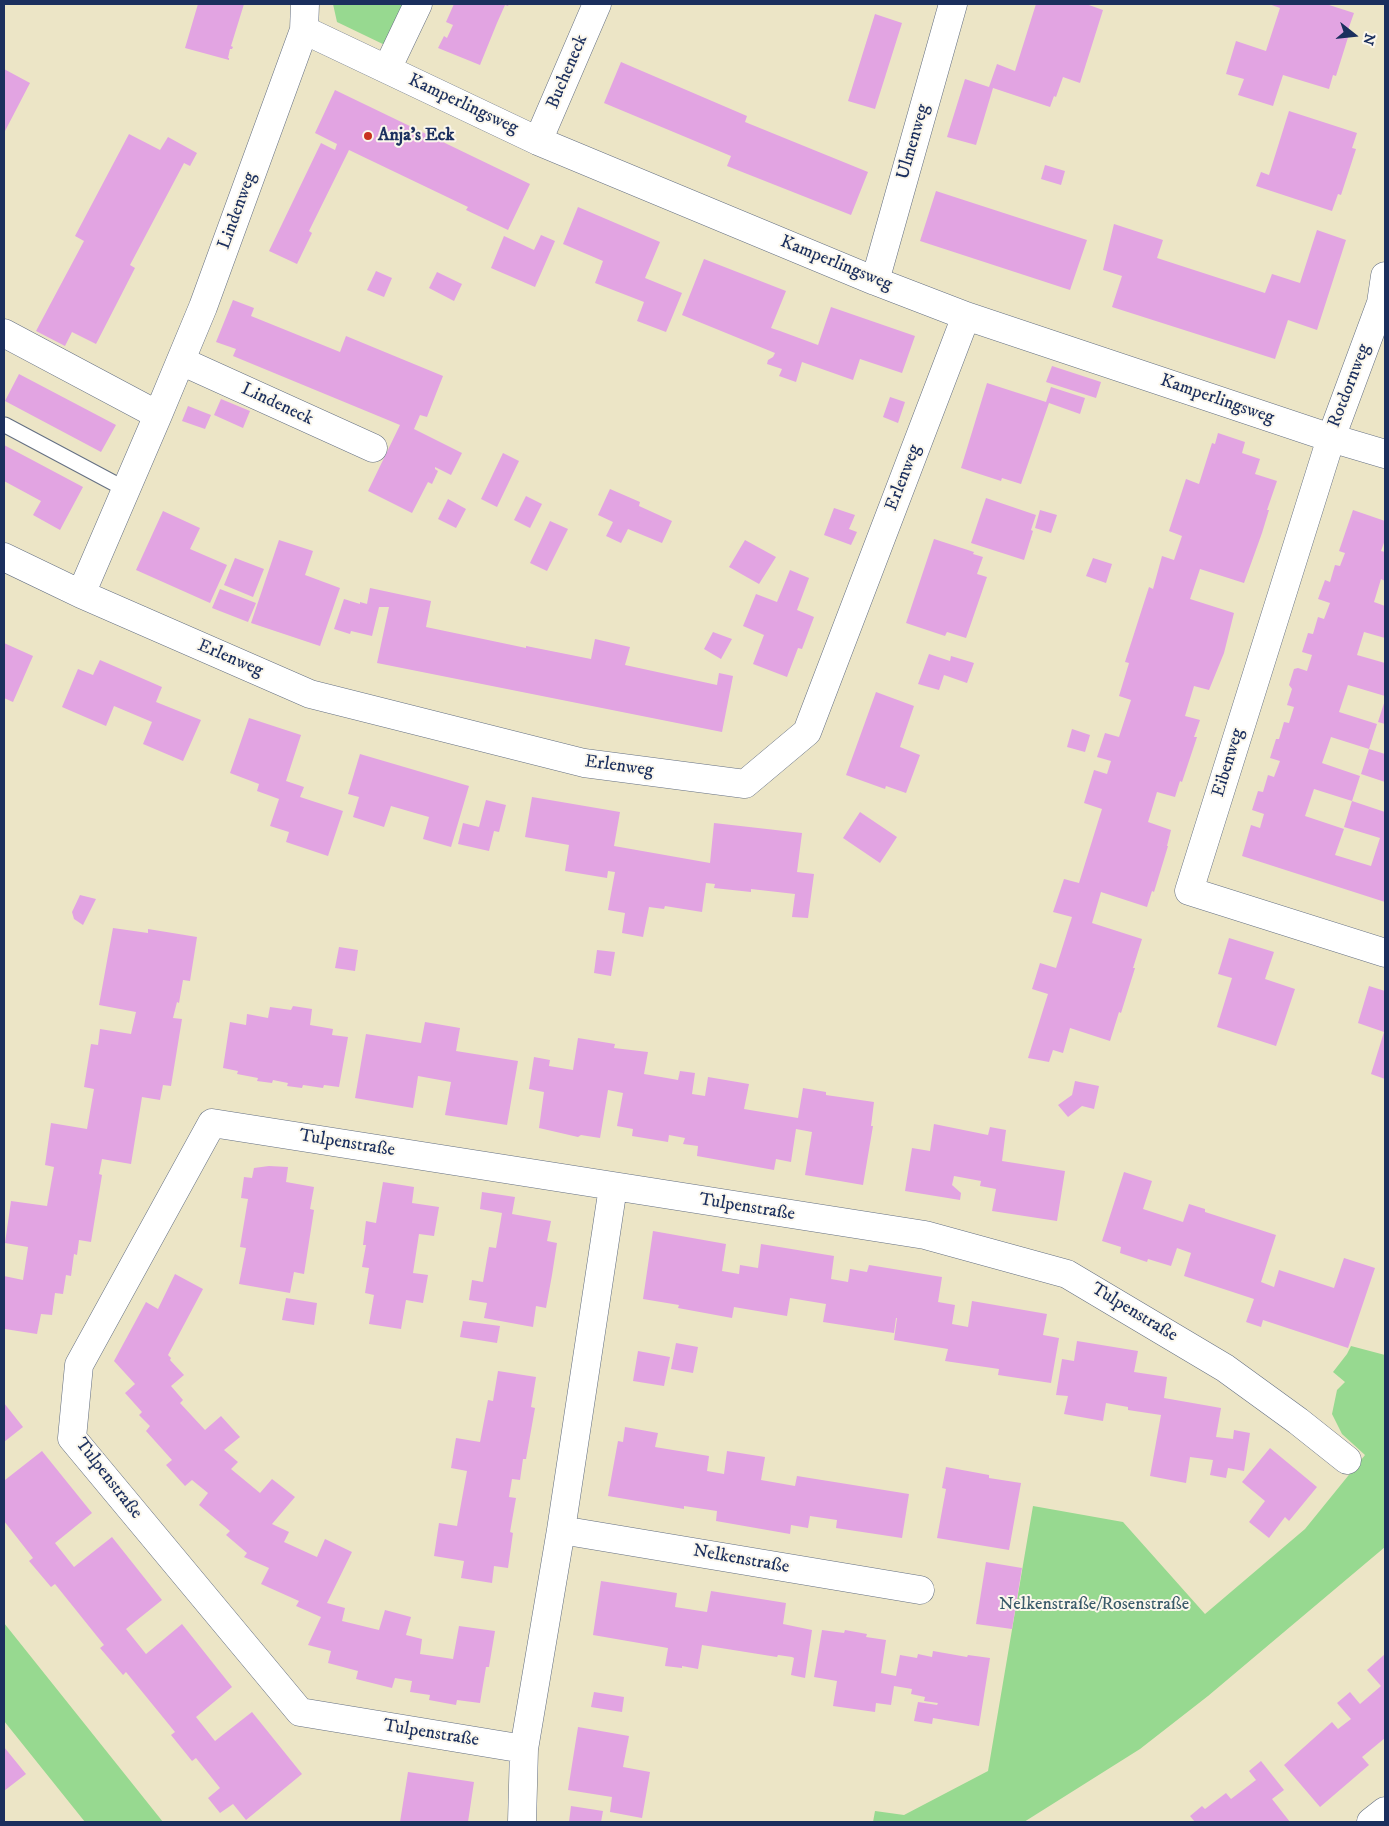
<!DOCTYPE html>
<meta charset="utf-8">
<style>
body{margin:0}
#map{position:relative;width:1389px;height:1826px;overflow:hidden;background:#ece5c6;font-family:"IM FELL DW Pica",serif}
canvas{display:block}
.frame{position:absolute;inset:0;border:5px solid #1b2f5e;pointer-events:none}
.north{position:absolute;left:1329px;top:10px;width:50px;height:50px;-webkit-text-stroke:4px #fbf7ec;paint-order:stroke;rotate:106deg;font-size:14px;font-weight:700;line-height:20px;text-align:center;color:#1b2f5e}
.north::after{content:'';display:block;margin:auto;width:18px;height:22px;background:#1b2f5e;clip-path:polygon(50% 0,100% 100%,50% 72%,0 100%)}
</style>
<div id="map">
<canvas width="1389" height="1826"></canvas>
<div class="frame"></div>
<div class="north">N</div>
</div>
<script>
const ctx = document.querySelector('canvas').getContext('2d');
ctx.lineJoin = 'round';
function fill(path, color) { ctx.fillStyle = color; ctx.fill(path, 'evenodd'); }
const poly = rows => new Path2D(rows.map(r => 'M' + r).join(''));
function stroke(path, color, width, dash) { ctx.strokeStyle = color; ctx.lineWidth = width; ctx.lineCap = dash ? 'butt' : 'round'; ctx.setLineDash(dash || []); ctx.stroke(path); }
function label(font, color, halo, rows, align = 'center') {
  ctx.font = font + ' "IM FELL DW Pica",serif'; ctx.lineWidth = 4; ctx.setLineDash([]); ctx.textBaseline = 'middle'; ctx.strokeStyle = halo; ctx.fillStyle = color; for (const [text, x, y, turn = 0] of rows) {
    ctx.save(); ctx.translate(x, y); ctx.rotate((+turn || 0) * Math.PI / 180); ctx.textAlign = isNaN(turn) ? turn : align; if (halo) ctx.strokeText(text, 0, 0); ctx.fillText(text, 0, 0); ctx.restore();
  }
}
fill(poly([
 [333,4,413,4,389,47,337,22],
 [1351,1346,1385,1355,1385,1547,1208,1696,1140,1749,1024,1822,873,1822,875,1811,904,1815,988,1771,1033,1506,1123,1522,1205,1614,1305,1529,1365,1455,1342,1434,1332,1414,1337,1390,1345,1382,1333,1372,1347,1354],
 [4,1623,163,1822,85,1822,4,1721]
]), '#97d990');
fill(poly([
 [198,4,244,4,231,46,233,47,232,49,230,49,228,58,229,58,229,60,185,48],
 [454,4,509,4,508,6,505,5,497,23,480,65,438,48,444,36,447,38,453,25,446,22],
 [1036,4,1086,4,1103,10,1080,83,1063,77,1056,97,1054,96,1050,107,993,88,976,145,947,137,965,79,989,87,997,64,1015,71],
 [1269,4,1326,4,1354,13,1348,30,1350,31,1336,76,1333,75,1329,89,1283,75,1273,106,1238,95,1244,79,1226,74,1236,41,1266,51,1280,8],
 [875,14,902,23,875,109,848,101],
 [621,62,747,116,745,122,868,172,851,215,727,166,731,156,604,103],
 [4,69,30,83,4,133],
 [335,90,530,184,508,230,466,210,468,207,349,150,309,231,312,233,297,264,269,251,321,143,335,150,337,144,315,133],
 [1289,111,1357,133,1352,148,1356,149,1341,195,1338,194,1332,211,1256,186,1261,172,1269,175],
 [129,134,160,150,168,137,197,153,190,166,184,163,130,265,135,268,96,344,72,332,65,346,36,331,84,241,75,236],
 [1045,165,1065,171,1061,185,1041,179],
 [936,191,1087,240,1070,290,920,241],
 [578,207,660,242,645,278,682,293,666,332,637,321,644,302,595,283,603,261,563,244],
 [1114,224,1163,240,1157,258,1265,293,1272,274,1300,283,1317,230,1346,240,1317,330,1288,320,1275,359,1112,307,1122,276,1103,270],
 [541,235,555,241,535,287,491,268,504,236,534,250],
 [704,259,786,291,771,328,780,331,818,345,831,307,915,336,902,373,860,359,853,380,802,362,796,382,779,376,782,369,767,364,768,360,773,357,775,353,682,315],
 [376,271,392,278,384,297,367,290],
 [437,272,462,284,454,301,429,288],
 [233,300,254,308,251,316,340,352,346,336,443,376,427,417,420,415,414,429,462,453,451,475,435,467,435,469,438,471,432,484,428,482,412,513,368,491,400,425,233,356,236,349,216,342],
 [1052,366,1101,382,1096,398,1046,382],
 [19,374,116,425,101,452,5,401],
 [987,383,1046,402,1051,387,1085,398,1080,414,1049,403,1021,484,1002,478,1001,481,961,468],
 [890,397,905,402,898,423,883,417],
 [221,399,250,411,243,428,214,415],
 [188,406,211,415,205,429,182,421],
 [1218,433,1245,442,1242,453,1260,459,1255,474,1277,481,1267,510,1269,510,1262,533,1244,583,1200,569,1190,599,1234,613,1224,653,1209,690,1194,686,1185,716,1200,720,1194,737,1197,737,1182,782,1180,781,1175,797,1157,792,1148,822,1171,830,1167,846,1168,846,1154,892,1152,891,1147,907,1101,892,1092,923,1142,939,1133,968,1135,968,1121,1013,1119,1012,1110,1041,1070,1028,1063,1053,1053,1050,1049,1062,1028,1058,1048,994,1032,989,1040,963,1056,968,1072,917,1053,912,1064,879,1079,883,1102,809,1084,803,1094,770,1107,774,1111,761,1097,757,1105,733,1119,737,1131,700,1119,696,1129,663,1125,662,1149,587,1153,589,1162,556,1174,560,1182,536,1169,531,1186,479,1199,484,1212,443,1215,444],
 [4,445,83,487,60,530,33,515,41,501,4,481],
 [503,453,519,461,497,507,481,499],
 [610,489,640,502,639,506,672,521,662,543,628,529,621,543,606,536,613,522,598,515],
 [526,496,542,504,530,528,514,520],
 [986,498,1036,515,1031,530,1033,531,1024,560,971,543],
 [448,499,466,509,456,528,438,519],
 [834,508,855,515,849,529,857,532,851,545,824,535],
 [1040,510,1057,515,1051,533,1035,528],
 [1353,510,1385,521,1385,540,1381,551,1385,552,1385,581,1381,579,1374,602,1385,606,1385,638,1364,632,1357,655,1385,663,1385,696,1348,685,1339,712,1377,724,1369,749,1331,737,1322,763,1360,776,1352,801,1314,789,1305,816,1344,829,1335,855,1371,866,1380,838,1344,827,1352,801,1385,812,1385,902,1242,856,1251,825,1260,828,1264,814,1252,810,1258,791,1263,792,1268,775,1274,777,1280,761,1270,758,1276,739,1279,739,1284,722,1289,723,1294,707,1287,705,1292,689,1289,685,1294,669,1298,668,1307,671,1312,655,1302,652,1308,633,1313,634,1318,617,1324,619,1330,603,1318,599,1325,580,1330,582,1335,565,1340,566,1345,553,1339,551],
 [163,511,200,528,190,549,227,565,210,603,136,570],
 [550,521,568,529,547,571,530,563],
 [934,539,974,552,973,554,983,557,977,574,987,577,966,638,947,632,945,636,906,623],
 [279,540,313,551,305,575,340,588,320,646,251,623],
 [745,540,776,557,759,584,729,567],
 [235,558,264,569,253,597,224,585],
 [1093,558,1112,564,1106,583,1086,576],
 [790,570,809,578,797,610,814,617,802,649,798,648,787,677,753,664,764,635,743,626,756,594,777,602],
 [370,588,431,601,426,627,526,648,526,646,591,659,595,639,630,647,625,665,717,685,719,673,733,676,722,732,377,663,389,607,379,607,372,636,351,631,350,634,334,629,344,599,360,604,360,602,367,604],
 [220,589,256,603,248,622,212,608],
 [713,632,732,639,721,659,704,649],
 [4,643,33,656,13,702,4,698],
 [929,654,950,661,951,656,974,663,967,683,944,675,939,690,918,684],
 [100,660,162,687,156,702,201,720,183,761,143,744,152,722,114,706,106,726,62,707,78,669,93,675],
 [876,692,914,706,900,747,920,755,906,793,886,786,885,789,846,775],
 [1385,700,1385,724,1378,722],
 [249,718,301,735,286,781,304,787,300,797,343,811,328,856,286,842,289,832,270,826,279,799,257,791,259,784,230,773],
 [1072,729,1090,735,1085,752,1067,747],
 [1369,749,1385,754,1385,782,1361,774],
 [360,754,469,786,451,847,423,839,429,817,391,806,384,827,353,817,359,797,348,794],
 [532,797,620,812,614,846,710,863,714,823,802,833,797,872,814,874,808,918,792,917,795,894,751,889,751,892,714,888,715,884,706,883,702,912,665,906,664,909,649,907,643,937,622,933,625,913,608,910,615,872,608,871,607,878,565,871,569,845,525,837],
 [486,800,506,805,499,832,494,831,489,851,458,844,463,823,479,827],
 [860,812,897,837,880,863,843,838],
 [80,895,96,899,83,925,74,919,72,912],
 [113,928,148,933,148,929,197,937,190,981,183,980,179,1003,177,1002,173,1018,182,1019,171,1086,163,1085,160,1100,142,1097,131,1164,102,1159,99,1174,102,1175,91,1242,79,1240,77,1255,74,1254,71,1276,66,1275,63,1294,55,1293,52,1315,41,1314,37,1334,5,1329,4,1276,23,1280,28,1247,5,1243,11,1201,47,1206,54,1167,45,1165,51,1123,87,1129,94,1089,84,1087,91,1044,98,1045,100,1029,131,1034,136,1012,99,1005],
 [1229,938,1274,952,1265,979,1295,989,1276,1046,1217,1027,1232,978,1218,974],
 [339,947,358,950,355,971,335,968],
 [597,950,615,952,611,976,594,973],
 [1369,986,1385,991,1385,1079,1371,1074,1384,1032,1358,1023],
 [293,1006,312,1009,310,1025,333,1029,332,1035,348,1037,339,1087,324,1085,323,1088,303,1085,302,1088,287,1086,288,1083,273,1080,272,1083,257,1081,258,1078,237,1074,238,1071,223,1068,230,1022,246,1025,247,1014,268,1018,270,1007,291,1010],
 [425,1022,460,1028,456,1051,518,1061,507,1125,445,1115,451,1082,418,1076,413,1108,355,1098,366,1034,421,1043],
 [578,1038,615,1044,614,1048,648,1052,644,1074,678,1080,680,1071,695,1073,692,1094,705,1096,708,1077,749,1084,744,1109,798,1118,803,1088,826,1092,826,1095,874,1102,871,1126,873,1126,863,1185,805,1175,812,1132,796,1129,791,1162,776,1159,774,1170,697,1156,698,1146,683,1144,685,1138,669,1135,668,1142,632,1136,633,1129,617,1126,623,1093,608,1090,600,1138,581,1135,578,1137,539,1128,544,1092,529,1089,534,1057,550,1060,549,1066,573,1070],
 [1075,1081,1099,1086,1094,1109,1082,1106,1068,1117,1058,1105,1072,1095],
 [934,1124,988,1135,990,1127,1006,1130,1002,1161,1065,1171,1057,1221,992,1211,996,1189,980,1186,981,1181,954,1176,952,1185,961,1193,960,1200,905,1191,912,1148,930,1151],
 [269,1166,288,1167,286,1182,314,1187,310,1209,314,1210,304,1274,294,1272,290,1293,239,1284,246,1248,240,1247,248,1199,241,1198,244,1177,252,1178,254,1168],
 [1124,1172,1152,1181,1143,1209,1183,1222,1189,1204,1205,1209,1205,1212,1276,1235,1261,1282,1274,1287,1279,1270,1334,1288,1344,1258,1375,1268,1348,1348,1263,1320,1261,1327,1246,1322,1254,1299,1184,1276,1191,1253,1177,1248,1171,1266,1148,1259,1147,1262,1120,1253,1121,1247,1102,1241],
 [383,1182,414,1187,412,1203,439,1207,434,1236,419,1234,413,1273,428,1275,423,1303,406,1300,401,1329,369,1324,374,1295,365,1293,369,1268,362,1267,366,1245,363,1245,366,1221,376,1223],
 [482,1192,515,1197,512,1214,551,1221,547,1241,557,1243,552,1275,546,1308,536,1306,533,1327,484,1318,487,1303,469,1300,472,1280,483,1282,489,1247,496,1248,502,1213,480,1209],
 [653,1231,726,1244,722,1271,739,1274,740,1265,758,1268,761,1244,834,1256,831,1279,848,1282,850,1269,867,1272,869,1265,942,1277,938,1302,955,1305,952,1324,968,1327,972,1301,1047,1314,1043,1335,1059,1338,1051,1383,998,1375,999,1369,945,1361,948,1349,894,1340,897,1318,896,1318,894,1333,823,1322,826,1304,790,1298,787,1316,734,1307,732,1318,678,1308,679,1305,643,1299],
 [175,1274,203,1289,168,1355,171,1358,170,1360,184,1375,171,1386,183,1400,180,1403,205,1430,221,1416,240,1437,224,1450,238,1462,231,1469,260,1493,272,1479,295,1497,272,1524,289,1532,284,1542,317,1557,325,1539,352,1552,327,1603,345,1608,342,1621,379,1630,385,1610,411,1617,406,1635,422,1639,420,1654,453,1659,459,1626,495,1631,489,1667,486,1667,480,1703,457,1700,456,1705,429,1700,430,1695,410,1692,412,1681,395,1678,392,1688,356,1679,358,1671,328,1663,331,1651,308,1645,321,1617,296,1606,299,1601,261,1584,269,1568,244,1557,247,1553,226,1535,230,1531,199,1505,208,1493,192,1480,185,1486,166,1465,172,1460,146,1431,150,1426,139,1415,142,1412,125,1393,135,1384,114,1361,146,1302,158,1309],
 [286,1298,317,1303,314,1325,282,1320],
 [463,1321,500,1326,497,1343,460,1337],
 [1077,1341,1138,1351,1134,1372,1167,1377,1164,1398,1221,1408,1216,1437,1233,1439,1234,1430,1250,1433,1244,1471,1228,1468,1226,1478,1210,1475,1213,1460,1190,1457,1186,1483,1150,1476,1161,1415,1128,1410,1128,1407,1106,1403,1103,1421,1064,1414,1068,1396,1056,1395,1062,1359,1074,1361],
 [676,1343,698,1347,693,1373,671,1369],
 [638,1351,670,1357,664,1386,633,1381],
 [498,1371,536,1377,531,1407,535,1408,526,1459,523,1459,520,1480,512,1479,509,1497,516,1498,510,1532,513,1533,508,1568,494,1566,492,1583,461,1578,464,1561,434,1556,439,1523,457,1526,467,1471,451,1468,456,1438,480,1442,488,1400,493,1401],
 [4,1403,23,1427,4,1442],
 [625,1427,658,1433,655,1447,709,1456,707,1471,724,1474,727,1451,765,1457,761,1480,795,1486,797,1476,909,1494,902,1538,836,1528,837,1520,810,1516,808,1528,791,1525,790,1534,716,1521,717,1511,684,1506,684,1509,608,1496,618,1441,623,1442],
 [1270,1448,1317,1487,1289,1521,1285,1517,1269,1538,1249,1522,1265,1501,1242,1482],
 [42,1451,92,1513,55,1543,74,1567,112,1537,162,1600,126,1629,146,1654,182,1624,232,1687,196,1717,215,1741,252,1712,302,1774,246,1820,233,1804,220,1813,208,1798,220,1788,196,1758,192,1761,171,1735,175,1732,126,1672,123,1675,100,1648,104,1645,55,1584,51,1587,29,1561,33,1558,4,1521,4,1479,5,1480],
 [946,1467,989,1475,989,1478,1021,1483,1009,1550,937,1538,946,1489,942,1488],
 [986,1562,1022,1568,1012,1629,976,1624],
 [601,1581,677,1593,675,1607,707,1612,711,1591,786,1603,783,1624,812,1630,805,1678,791,1675,794,1658,792,1657,778,1655,777,1657,702,1645,698,1669,682,1666,682,1668,665,1666,668,1648,593,1635],
 [822,1630,844,1633,845,1630,867,1634,866,1637,886,1640,881,1673,896,1676,900,1655,917,1658,918,1654,932,1657,933,1651,967,1657,968,1655,990,1658,979,1726,933,1718,932,1724,914,1721,918,1702,937,1705,938,1703,924,1701,925,1697,911,1694,912,1689,894,1686,891,1705,876,1703,875,1712,833,1706,837,1681,814,1677],
 [1385,1654,1385,1738,1362,1757,1369,1765,1320,1807,1284,1765,1332,1722,1338,1729,1351,1719,1337,1703,1350,1692,1360,1704,1381,1686,1367,1670],
 [594,1692,624,1697,622,1712,591,1707],
 [578,1727,629,1736,623,1767,650,1772,642,1818,610,1812,612,1797,568,1790],
 [4,1747,26,1774,4,1791],
 [1261,1761,1284,1790,1272,1799,1290,1822,1195,1822,1190,1816,1202,1806,1205,1809,1226,1793,1231,1799,1256,1780,1249,1771],
 [408,1772,474,1782,468,1822,400,1822],
 [571,1806,603,1811,601,1822,569,1822]
]), '#e2a4e2');
const service = poly([
 [5,425,125,489]
]);
const minor = poly([
 [304,30,538,141,875,281,966,316,1331,438,1385,454],
 [387,69,418,4],
 [538,141,597,4],
 [1385,276,1381,303,1331,438,1189,891,1385,953],
 [875,281,953,4],
 [4,333,158,415],
 [181,361,373,448],
 [4,557,81,594,310,694,584,763,745,784,807,732,966,316],
 [81,594,158,415,203,307,304,30,305,4],
 [561,1530,920,1590],
 [524,1749,300,1712,72,1438,79,1365,212,1123,925,1235,1067,1274,1225,1368,1298,1421,1347,1460],
 [522,1822,524,1749,561,1530,613,1187],
 [1371,1822,1385,1811]
]);
stroke(service, '#646f82', 17);
stroke(minor, '#646f82', 29);
stroke(service, '#fff', 15);
stroke(minor, '#fff', 28);
for (const [x, y, r, color] of [
 [368,136,5,"#c8321e"]
]) { const dot = new Path2D(); dot.arc(x, y, r, 0, 2 * Math.PI); ctx.fillStyle = color; ctx.fill(dot); stroke(dot, '#fbf7ec', 2); }
label('18px', '#1b2f5e', '#fbf7ec', [
 ["Bucheneck",568,72,-67],
 ["Kamperlingsweg",463,105,25],
 ["Ulmenweg",914,142,-74],
 ["Lindenweg",238,211,-70],
 ["Kamperlingsweg",836,264,22],
 ["Rotdornweg",1350,386,-69],
 ["Kamperlingsweg",1217,400,19],
 ["Lindeneck",277,405,25],
 ["Erlenweg",904,478,-69],
 ["Erlenweg",230,659,23],
 ["Eibenweg",1229,763,-73],
 ["Erlenweg",619,767,8],
 ["Tulpenstraße",347,1144,9],
 ["Tulpenstraße",747,1208,9],
 ["Tulpenstraße",1134,1313,31],
 ["Tulpenstraße",108,1479,52],
 ["Nelkenstraße",741,1560,10],
 ["Tulpenstraße",431,1734,9]
]);
label('bold 18px', '#1b2f5e', '#fbf7ec', [
 ["Anja's Eck",378,136]
], 'left');
label('18px', '#3a5a6a', '#fbf7ec', [
 ["Nelkenstraße/Rosenstraße",1094,1605]
]);
</script>
